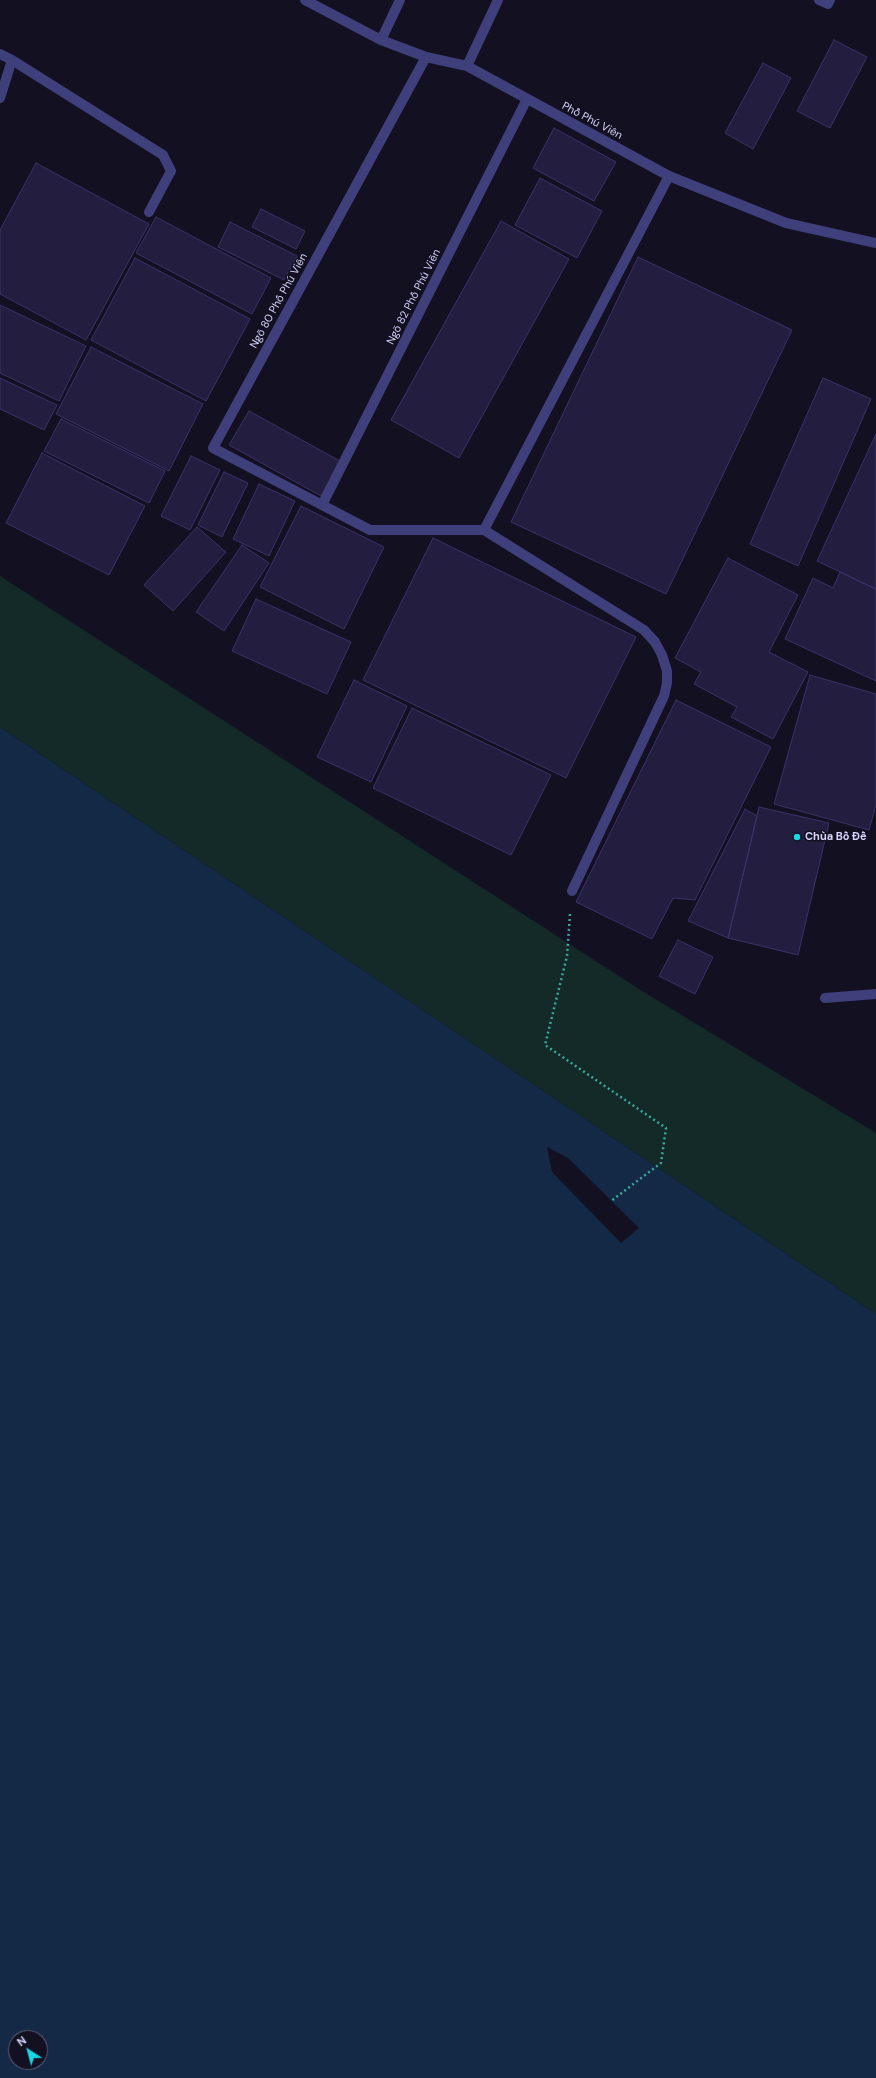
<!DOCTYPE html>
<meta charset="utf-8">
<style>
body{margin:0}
#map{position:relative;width:876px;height:2078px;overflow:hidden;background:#121021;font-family:"DM Sans",sans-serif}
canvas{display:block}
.north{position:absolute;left:8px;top:2030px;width:40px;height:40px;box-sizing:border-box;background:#121021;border:1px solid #605e78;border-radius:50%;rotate:324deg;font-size:11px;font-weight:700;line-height:16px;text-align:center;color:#d6d4fb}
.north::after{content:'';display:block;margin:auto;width:14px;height:18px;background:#17d7e3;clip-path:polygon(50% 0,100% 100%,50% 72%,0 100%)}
</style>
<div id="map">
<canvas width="876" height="2078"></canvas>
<div class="north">N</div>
</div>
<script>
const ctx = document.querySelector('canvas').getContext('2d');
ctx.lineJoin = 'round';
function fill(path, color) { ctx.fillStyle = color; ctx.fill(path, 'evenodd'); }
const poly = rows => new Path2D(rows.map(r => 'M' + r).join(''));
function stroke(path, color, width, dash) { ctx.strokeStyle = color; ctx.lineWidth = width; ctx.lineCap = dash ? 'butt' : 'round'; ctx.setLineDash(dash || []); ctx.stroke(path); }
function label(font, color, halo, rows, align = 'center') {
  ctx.font = font + ' "DM Sans",sans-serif'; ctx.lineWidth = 3; ctx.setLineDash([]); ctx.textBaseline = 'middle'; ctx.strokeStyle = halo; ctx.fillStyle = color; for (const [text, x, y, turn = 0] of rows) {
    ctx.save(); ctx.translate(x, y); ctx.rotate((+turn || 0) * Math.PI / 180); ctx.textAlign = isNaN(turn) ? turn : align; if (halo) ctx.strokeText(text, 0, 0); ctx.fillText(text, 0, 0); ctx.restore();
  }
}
fill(poly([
 [0,576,642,991,876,1133,876,1314,0,727]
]), '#132a28');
fill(poly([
 [0,727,876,1314,876,2078,0,2078],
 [16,2038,40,2038,40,2062,16,2062]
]), '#142946');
fill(poly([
 [547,1147,568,1158,639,1228,621,1243,552,1172]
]), '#121021');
const building = poly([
 [834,40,867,57,830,128,797,111,834,40],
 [763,63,791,78,753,149,725,133,763,63],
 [554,128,616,162,594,201,533,168,554,128],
 [36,163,149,224,86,340,0,294,0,230,36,163],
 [540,178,602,211,577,258,515,225,540,178],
 [261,209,305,231,296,249,252,227,261,209],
 [156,217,271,278,252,314,136,253,156,217],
 [501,221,569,259,459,458,391,420,501,221],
 [230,222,297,256,284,280,218,247,230,222],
 [638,257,792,330,666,594,511,522,638,257],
 [135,258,250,319,206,401,91,340,135,258],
 [0,305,86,346,59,401,0,373,0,305],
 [91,347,203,404,169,471,56,414,91,347],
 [0,378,57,405,44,430,0,409,0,378],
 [823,378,871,399,798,566,750,544,823,378],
 [249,411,340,461,321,496,229,445,249,411],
 [61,419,165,471,149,503,44,451,61,419],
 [876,434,876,589,817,561,876,434],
 [42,453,145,506,109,575,6,523,42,453],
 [191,456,220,470,190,530,161,516,191,456],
 [224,472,248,483,222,537,198,525,224,472],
 [259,484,295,501,269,556,233,539,259,484],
 [301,506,384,547,344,629,260,587,301,506],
 [197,527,226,552,173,611,144,585,197,527],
 [433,538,636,637,566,778,363,680,433,538],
 [242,545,269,563,224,631,196,612,242,545],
 [728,558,798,595,769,652,808,672,773,739,731,717,737,707,694,684,701,672,675,658,728,558],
 [840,572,876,589,876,681,785,639,813,578,833,588,840,572],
 [256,599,351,642,327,694,232,651,256,599],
 [810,675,876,694,876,805,869,830,774,804,810,675],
 [354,680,407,706,371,782,317,757,354,680],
 [676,700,771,747,695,900,673,898,652,939,576,902,676,700],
 [412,708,551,775,511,855,373,788,412,708],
 [759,807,829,823,798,955,728,938,759,807],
 [745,809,757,816,728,938,688,921,745,809],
 [678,940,713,957,695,994,659,976,678,940]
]);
fill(building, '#231e40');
stroke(building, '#3b3269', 1);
stroke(poly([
 [570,914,567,956,545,1045,666,1128,661,1163,611,1201]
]), '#3aa89d', 2.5, [2, 3]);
stroke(poly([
 [305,0,381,40,426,57,467,66,669,176,786,223,876,243],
 [819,0,828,4,830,0],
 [381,40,400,0],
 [0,54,12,60,0,98],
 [426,57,213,448,370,530,484,530,669,176],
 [12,60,163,155,171,171,149,212],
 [467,66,498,0],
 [322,505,527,99],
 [484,530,644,630,655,642,662,655,667,671,667,683,664,696,572,891],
 [825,998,876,994]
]), '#3f3f7b', 10);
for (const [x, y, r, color] of [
 [797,837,4,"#17d7e3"]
]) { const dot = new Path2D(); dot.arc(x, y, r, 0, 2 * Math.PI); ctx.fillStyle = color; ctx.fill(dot); stroke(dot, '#121021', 1.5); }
label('11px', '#d6d4fb', '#121021', [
 ["Phố Phú Viên",592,121,28],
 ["Ngõ 82 Phố Phú Viên",414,297,-63],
 ["Ngõ 80 Phố Phú Viên",279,301,-61]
]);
label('bold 11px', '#d6d4fb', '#121021', [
 ["Chùa Bồ Đề",805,837]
], 'left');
</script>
